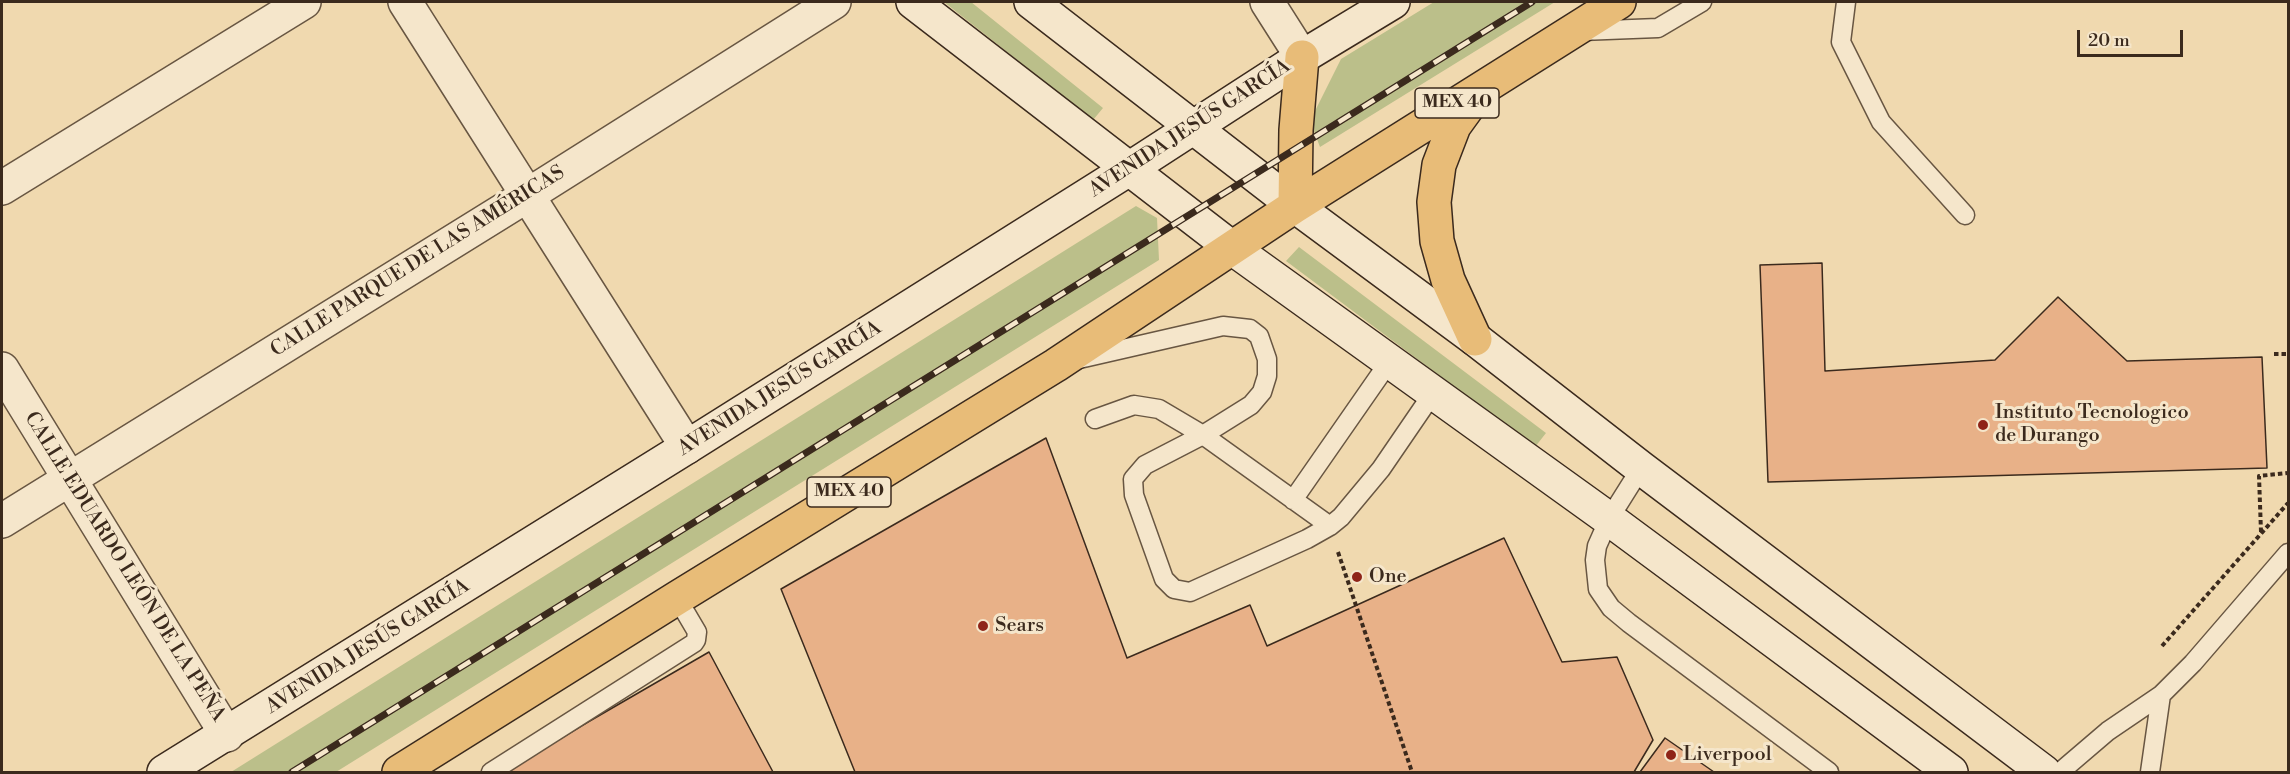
<!DOCTYPE html>
<meta charset="utf-8">
<style>
body{margin:0}
#map{position:relative;width:2290px;height:774px;overflow:hidden;background:#f0d9af;font-family:"Libre Bodoni",serif}
canvas{display:block}
.frame{position:absolute;inset:0;border:3px solid #3b2a1d;pointer-events:none}
.scale{position:absolute;left:2077px;top:30px;width:106px;height:27px;box-sizing:border-box;border:3px solid #3b2a1d;border-top:0;padding-left:8px;font-size:18px;line-height:21px;white-space:nowrap;color:#3b2a1d;-webkit-text-stroke:4px #f5e6cb;paint-order:stroke}
</style>
<div id="map">
<canvas width="2290" height="774"></canvas>
<div class="frame"></div>
<div class="scale">20 m</div>
</div>
<script>
const ctx = document.querySelector('canvas').getContext('2d');
ctx.lineJoin = 'round';
function fill(path, color) { ctx.fillStyle = color; ctx.fill(path, 'evenodd'); }
const poly = rows => new Path2D(rows.map(r => 'M' + r).join(''));
function stroke(path, color, width, dash) { ctx.strokeStyle = color; ctx.lineWidth = width; ctx.lineCap = dash ? 'butt' : 'round'; ctx.setLineDash(dash || []); ctx.stroke(path); }
function label(font, color, halo, rows, align = 'center') {
  ctx.font = font + ' "Libre Bodoni",serif'; ctx.lineWidth = 6; ctx.setLineDash([]); ctx.textBaseline = 'middle'; ctx.strokeStyle = halo; ctx.fillStyle = color; for (const [text, x, y, turn = 0] of rows) {
    ctx.save(); ctx.translate(x, y); ctx.rotate((+turn || 0) * Math.PI / 180); ctx.textAlign = isNaN(turn) ? turn : align; if (halo) ctx.strokeText(text, 0, 0); ctx.fillText(text, 0, 0); ctx.restore();
  }
}
fill(poly([
 [944,2,971,2,1103,108,1093,120],
 [1434,2,1555,2,1320,147,1310,121,1341,59],
 [1136,206,1157,218,1159,260,336,772,231,772],
 [1299,247,1546,433,1535,447,1286,261]
]), '#bbbf8a');
const building = poly([
 [1822,263,1825,371,1995,360,2058,297,2127,361,2262,357,2267,468,1768,482,1760,265,1822,263],
 [1046,438,1127,658,1250,605,1267,646,1504,538,1562,662,1617,657,1653,740,1634,772,855,772,781,589,1046,438],
 [709,652,773,772,505,772,588,722,709,652],
 [1665,738,1714,772,1640,772,1665,738]
]);
fill(building, '#e8b188');
stroke(building, '#3b2a1d', 1.5);
const lane = poly([
 [1846,2,1841,42,1881,122,1965,215],
 [1581,31,1658,28,1702,2],
 [1079,359,1223,326,1250,329,1259,336,1267,359,1267,376,1262,392,1251,405,1203,435,1145,465,1133,479,1134,495,1164,579,1174,589,1190,592,1307,539,1330,526,1341,517,1381,469,1433,393],
 [1095,419,1134,405,1159,409,1203,435,1330,526],
 [1641,468,1609,519,1597,546,1595,560,1598,589,1611,608,1629,623,1829,772],
 [1293,500,1389,362],
 [491,772,694,643,696,640,697,632,677,598],
 [2060,772,2108,731,2161,695,2193,663,2288,553],
 [2150,772,2161,695]
]);
const street = poly([
 [405,2,687,447],
 [1267,2,1302,57],
 [2,188,304,2],
 [2,369,227,735],
 [2,521,528,195,834,2]
]);
const secondary = poly([
 [913,2,1232,248,1609,519,1951,772],
 [1031,2,1295,206,1475,339,1641,468,2044,772],
 [164,772,687,447,1129,169,1302,57,1393,2]
]);
const primary = poly([
 [1295,206,1296,130,1302,57],
 [1475,339,1448,280,1437,241,1434,202,1439,165,1454,126,1475,97],
 [399,772,677,598,1056,365,1295,206,1619,2]
]);
stroke(lane, '#685642', 21);
stroke(street, '#685642', 36);
stroke(secondary, '#3b2a1d', 36);
stroke(primary, '#3b2a1d', 36);
stroke(poly([
 [2274,354,2288,354],
 [2261,532,2259,476,2288,473],
 [1338,552,1412,772],
 [2162,646,2288,503]
]), '#3b2a1d', 4, [4.5, 3]);
stroke(lane, '#f5e6cb', 18);
stroke(street, '#f5e6cb', 33);
stroke(secondary, '#f5e6cb', 33);
stroke(primary, '#e8bc78', 33);
const rail = poly([
 [292,772,1532,2]
]);
stroke(rail, '#3b2a1d', 7);
stroke(rail, '#f5e6cb', 4.5, [14]);
for (const [x, y, r, color] of [
 [1983,425,6,"#8f2418"],
 [1357,577,6,"#8f2418"],
 [983,626,6,"#8f2418"],
 [1671,755,6,"#8f2418"]
]) { const dot = new Path2D(); dot.arc(x, y, r, 0, 2 * Math.PI); ctx.fillStyle = color; ctx.fill(dot); stroke(dot, '#f5e6cb', 2); }
for (const [x, y, w] of [
 [1457,103,84],
 [849,492,84]
]) { const box = new Path2D(); box.roundRect(x - w / 2, y - 15, w, 30, 4.5); ctx.fillStyle = '#f5e6cb'; ctx.fill(box); stroke(box, '#3b2a1d', 1.5); }
label('bold 18px', '#3b2a1d', null, [
 ["MEX 40",1457,103],
 ["MEX 40",849,492]
]);
label('20px', '#3b2a1d', '#f5e6cb', [
 ["AVENIDA JESÚS GARCÍA",1190,129,-33],
 ["CALLE PARQUE DE LAS AMÉRICAS",418,262,-32],
 ["AVENIDA JESÚS GARCÍA",780,389,-32],
 ["CALLE EDUARDO LEÓN DE LA PEÑA",124,567,58],
 ["AVENIDA JESÚS GARCÍA",368,647,-32]
]);
label('20px', '#3b2a1d', '#f5e6cb', [
 ["Instituto Tecnologico",1995,413],
 ["de Durango",1995,436],
 ["One",1369,577],
 ["Sears",995,626],
 ["Liverpool",1683,755]
], 'left');
</script>
